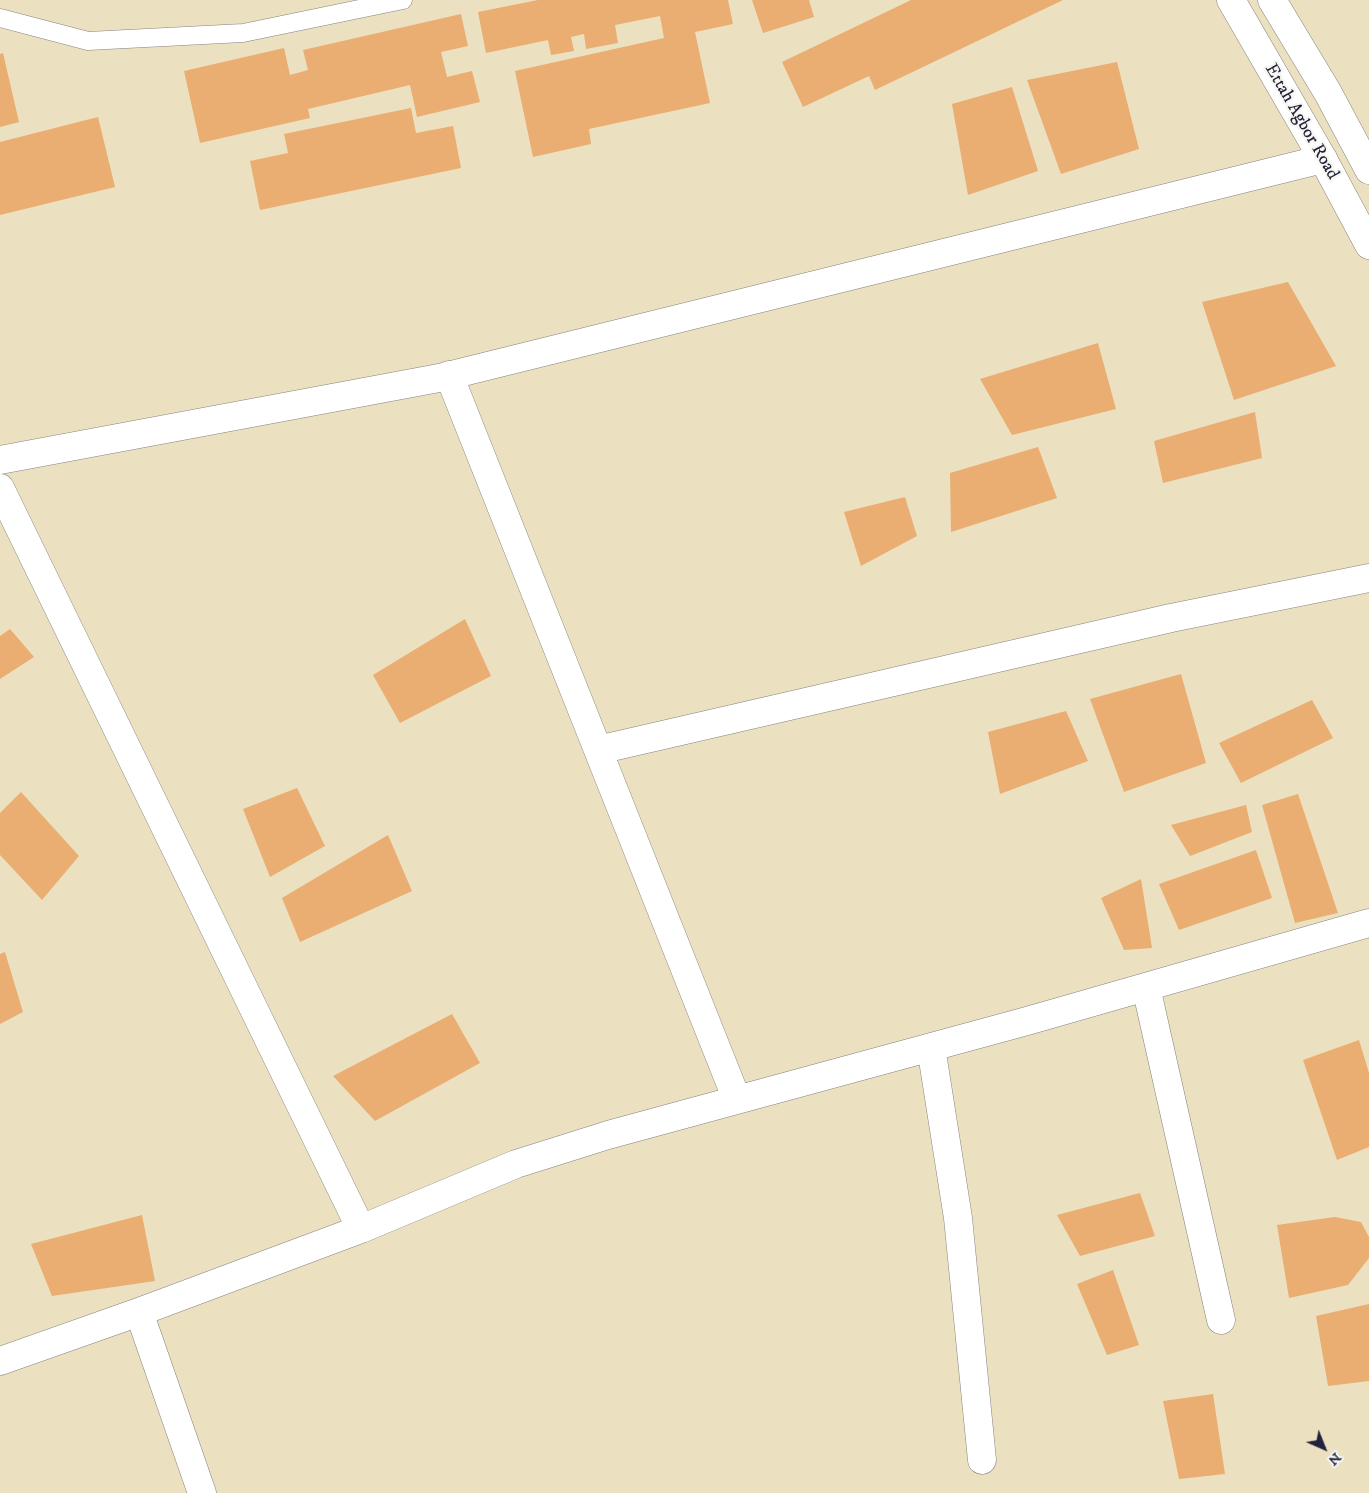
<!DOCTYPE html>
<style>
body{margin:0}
#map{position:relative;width:1369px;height:1493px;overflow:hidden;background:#ebe1c0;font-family:"IM FELL DW Pica",serif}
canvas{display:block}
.north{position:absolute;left:1299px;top:1423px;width:50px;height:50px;-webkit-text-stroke:4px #f6f6f2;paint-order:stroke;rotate:136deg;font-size:14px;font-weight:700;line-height:20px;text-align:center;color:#22223b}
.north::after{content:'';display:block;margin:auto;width:18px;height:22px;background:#22223b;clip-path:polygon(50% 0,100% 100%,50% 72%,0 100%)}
</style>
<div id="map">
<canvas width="1369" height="1493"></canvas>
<div class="north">N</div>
</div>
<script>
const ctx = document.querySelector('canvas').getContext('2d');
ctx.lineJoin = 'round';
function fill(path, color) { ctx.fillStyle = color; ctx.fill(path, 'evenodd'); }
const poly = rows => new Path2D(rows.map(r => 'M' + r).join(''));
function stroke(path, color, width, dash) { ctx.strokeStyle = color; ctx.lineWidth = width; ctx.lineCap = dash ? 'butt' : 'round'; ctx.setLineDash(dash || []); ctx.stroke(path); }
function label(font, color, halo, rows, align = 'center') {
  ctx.font = font + ' "IM FELL DW Pica",serif'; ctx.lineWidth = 4.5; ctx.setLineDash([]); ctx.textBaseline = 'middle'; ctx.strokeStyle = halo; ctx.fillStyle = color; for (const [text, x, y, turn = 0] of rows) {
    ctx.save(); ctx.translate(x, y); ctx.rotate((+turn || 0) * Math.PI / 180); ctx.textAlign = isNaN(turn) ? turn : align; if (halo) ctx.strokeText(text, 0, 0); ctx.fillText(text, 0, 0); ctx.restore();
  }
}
fill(poly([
 [538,0,728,0,733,24,695,32,710,103,589,129,591,144,533,157,515,71,664,38,660,16,615,25,618,43,586,49,584,34,571,37,574,51,551,55,548,40,486,53,478,12],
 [752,0,809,0,814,17,763,33],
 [911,0,1063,0,875,90,869,76,803,107,782,62],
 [461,14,468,46,441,52,447,77,472,71,480,102,417,117,410,85,308,109,310,118,200,143,184,71,284,48,290,75,308,70,303,50],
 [3,53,19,122,0,127,0,54],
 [1117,62,1139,149,1061,174,1027,80],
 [1012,87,1038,171,968,195,952,104],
 [411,108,416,133,453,126,461,168,260,210,250,161,288,153,284,134],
 [98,117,115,187,0,215,0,142],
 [1288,282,1336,366,1234,400,1202,302],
 [1098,343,1116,409,1012,435,980,379],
 [1255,412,1262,458,1163,483,1154,441],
 [1038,447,1057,498,951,532,950,473],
 [905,497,917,536,861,566,844,512],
 [465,619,491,676,400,723,373,675],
 [10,629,34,657,0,679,0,636],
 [1181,674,1206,763,1124,792,1090,699],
 [1312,700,1333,738,1241,783,1219,743],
 [1066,711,1088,761,1000,794,988,732],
 [297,788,325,846,270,877,243,809],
 [21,792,79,856,42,900,0,855,0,813],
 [1298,794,1338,913,1295,923,1262,805],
 [1246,805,1252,832,1190,856,1171,825],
 [388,835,412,891,300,942,282,898],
 [1256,850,1272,898,1179,930,1159,884],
 [1141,879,1152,948,1124,950,1101,898],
 [5,952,23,1012,0,1024,0,954],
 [452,1014,480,1063,375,1121,333,1076],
 [1359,1040,1369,1073,1369,1147,1337,1160,1303,1060],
 [1140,1193,1155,1236,1080,1256,1057,1215],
 [142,1215,155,1281,52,1296,31,1244],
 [1335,1217,1361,1222,1369,1237,1369,1258,1348,1285,1289,1298,1277,1225],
 [1113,1270,1139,1345,1107,1355,1077,1284],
 [1369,1304,1369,1381,1328,1386,1316,1316],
 [1213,1394,1225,1474,1179,1479,1163,1401]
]), '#eaad72');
const service = poly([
 [0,18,88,41,243,33,403,0]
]);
const minor = poly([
 [449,375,737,1100],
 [0,460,439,378,1323,159],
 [0,488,361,1229],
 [598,750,1171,618,1369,578],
 [1146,987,1221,1320],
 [931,1047,958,1218,982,1460],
 [139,1312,202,1493],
 [0,1361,139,1312,361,1229,516,1164,608,1135,1027,1021,1369,923]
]);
const secondary = poly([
 [1231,0,1323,159,1369,245],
 [1272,0,1328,93,1369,170]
]);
stroke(service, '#86827e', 19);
stroke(minor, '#86827e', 29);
stroke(secondary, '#86827e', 29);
stroke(service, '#fff', 18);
stroke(minor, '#fff', 28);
stroke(secondary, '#fff', 28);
label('18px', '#22223b', '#f6f6f2', [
 ["Ettah Agbor Road",1301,122,60]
]);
</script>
